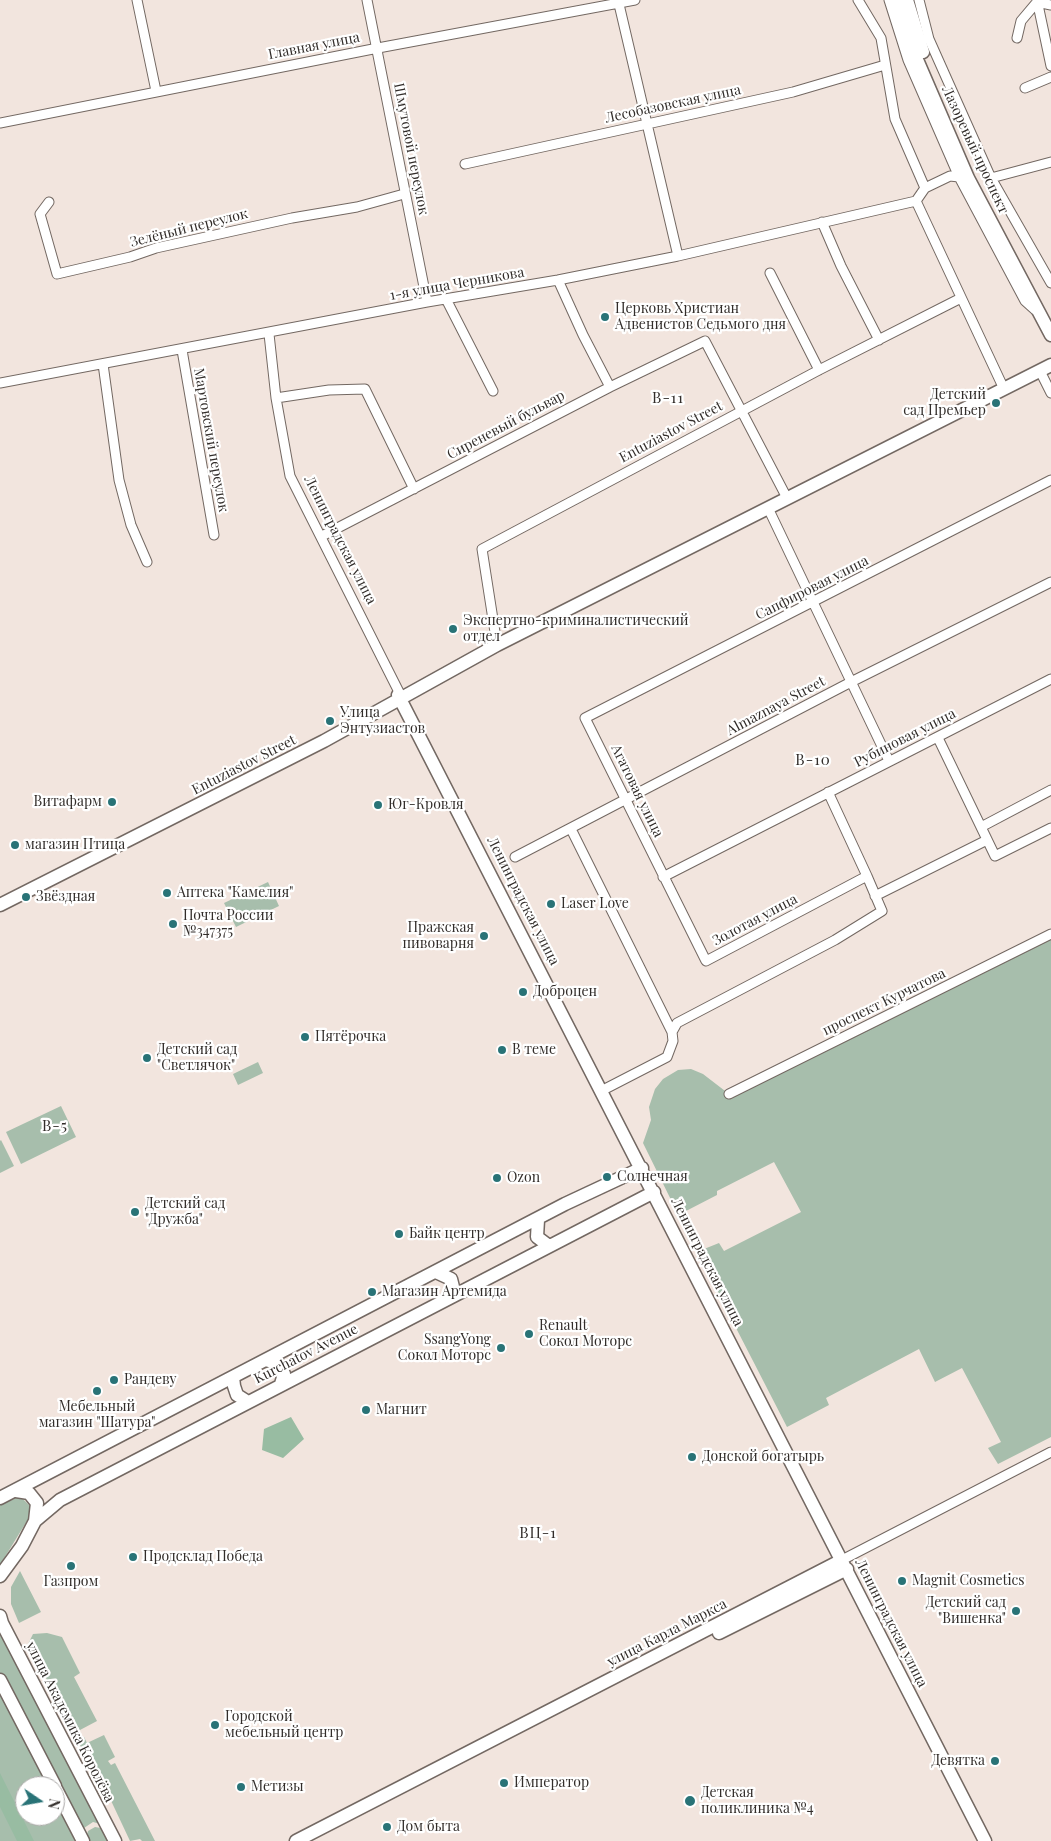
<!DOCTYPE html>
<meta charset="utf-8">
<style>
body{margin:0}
#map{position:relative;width:1051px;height:1841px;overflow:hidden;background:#f2e5de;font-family:"Playfair Display",serif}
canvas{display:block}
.north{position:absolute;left:15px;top:1776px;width:50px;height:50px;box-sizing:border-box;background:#fff;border:1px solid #adabaa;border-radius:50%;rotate:102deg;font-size:14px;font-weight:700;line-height:20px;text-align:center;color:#322d2a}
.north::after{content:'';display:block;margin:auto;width:18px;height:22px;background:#297377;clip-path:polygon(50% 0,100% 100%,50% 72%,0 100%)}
</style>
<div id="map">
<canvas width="1051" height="1841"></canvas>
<div class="north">N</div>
</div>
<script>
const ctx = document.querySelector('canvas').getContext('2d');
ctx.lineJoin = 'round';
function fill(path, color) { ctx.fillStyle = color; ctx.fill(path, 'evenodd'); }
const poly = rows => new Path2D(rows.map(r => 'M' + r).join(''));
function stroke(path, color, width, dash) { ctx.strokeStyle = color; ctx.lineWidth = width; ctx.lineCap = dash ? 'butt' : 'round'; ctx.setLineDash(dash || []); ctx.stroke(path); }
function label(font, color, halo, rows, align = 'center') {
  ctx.font = font + ' "Playfair Display",serif'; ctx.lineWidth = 4.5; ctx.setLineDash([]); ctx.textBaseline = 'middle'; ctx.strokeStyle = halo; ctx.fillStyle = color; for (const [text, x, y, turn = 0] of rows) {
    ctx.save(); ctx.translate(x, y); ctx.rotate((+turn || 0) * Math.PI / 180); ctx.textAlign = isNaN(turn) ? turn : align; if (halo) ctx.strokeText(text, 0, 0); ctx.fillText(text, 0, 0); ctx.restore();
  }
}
fill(poly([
 [268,882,279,906,236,927,224,903],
 [1051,938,1051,1437,998,1464,988,1448,1001,1442,962,1368,935,1382,919,1349,826,1398,829,1405,787,1427,700,1258,704,1249,719,1243,724,1251,801,1212,774,1162,717,1191,717,1195,686,1211,679,1211,675,1208,643,1143,651,1120,649,1107,655,1089,663,1079,678,1070,691,1069,703,1074,729,1094],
 [258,1062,263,1073,238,1085,233,1074],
 [61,1106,76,1137,21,1164,6,1132],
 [1,1140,14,1166,0,1173,0,1141],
 [19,1497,23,1499,30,1506,30,1516,0,1565,0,1505],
 [20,1571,41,1612,19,1623,11,1604,11,1587],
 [0,1622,104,1825,93,1822,84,1828,82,1835,0,1674],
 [47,1633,62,1637,80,1673,74,1677,97,1721,80,1730,72,1727,28,1644,33,1634],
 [0,1693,47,1786,25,1786,25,1816,55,1816,55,1802,75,1841,0,1841],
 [104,1735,115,1757,108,1761,111,1765,115,1763,155,1841,142,1841,140,1839,130,1841,98,1773,93,1771,80,1745,84,1737,87,1743],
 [95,1827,106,1829,112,1841,85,1841,88,1831]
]), '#a7beac');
fill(poly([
 [291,1417,304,1439,283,1458,262,1450,264,1429],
 [0,1773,34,1841,17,1841,0,1807]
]), '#98bca2');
const street = poly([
 [137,0,156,91],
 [367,0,427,302],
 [618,0,678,256],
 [858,0,881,38,895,119,925,188],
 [889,0,908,60,959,177,1025,301,1035,310],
 [919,0,929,39,991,178,1051,283],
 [1037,0,1051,66],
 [1017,38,1021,21,1037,2,1051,5],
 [1025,88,1051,77],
 [0,123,378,48,635,0],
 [465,164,793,92,885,65],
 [991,178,1051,162],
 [916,201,1004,389],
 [916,201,925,188,950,176,959,177],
 [49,202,40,214,57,274,130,257,156,248,292,218,357,207,404,194],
 [822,222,841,266,879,340],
 [770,273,819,370],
 [558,280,583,335,610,387],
 [446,299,493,391],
 [269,334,276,398,290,476,401,696],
 [182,350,214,535],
 [103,364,119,480,131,525,147,562],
 [1040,371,1051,393],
 [0,383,427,302,558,280,678,256,916,201],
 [276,398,329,390,365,389,414,489],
 [768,508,889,761],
 [322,536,610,387,705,341,787,498],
 [497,645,482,549,819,370,961,298],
 [938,738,981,827,1051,790],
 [828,792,867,876],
 [981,827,995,856,1051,828],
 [571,829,672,1032],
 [515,857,851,682,1051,582],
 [663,877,1051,679],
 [875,896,987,840],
 [603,1090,667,1057,673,1041,672,1032,677,1023,835,940,882,911,867,876,706,961,585,718,1051,480],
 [729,1094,1051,934],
 [842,1560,1051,1452]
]);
const secondary = poly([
 [898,0,915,55,968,178,1051,335],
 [907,0,923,52],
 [398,695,985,1841],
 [0,905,324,741,497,645,1051,365],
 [538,1220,537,1237,549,1246],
 [436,1272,451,1279,453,1287,448,1298],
 [266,1360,279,1364,284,1374,281,1384],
 [233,1377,234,1386,237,1395,248,1402],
 [16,1491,29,1493,37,1503,35,1521],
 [0,1498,565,1204,642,1168],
 [0,1576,22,1546,35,1521,60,1500,654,1192],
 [0,1616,2,1623,115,1841],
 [719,1633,847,1569],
 [0,1680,55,1786],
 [55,1787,83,1841],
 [296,1841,842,1560]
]);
stroke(street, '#736862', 11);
stroke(secondary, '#736862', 15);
stroke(street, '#fff', 9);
stroke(secondary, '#fff', 12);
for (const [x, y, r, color] of [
 [605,317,5,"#297377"],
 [996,403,5,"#297377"],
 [453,629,5,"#297377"],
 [330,721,5,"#297377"],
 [112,802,5,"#297377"],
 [378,805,5,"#297377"],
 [15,845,5,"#297377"],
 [167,893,5,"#297377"],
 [26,897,5,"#297377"],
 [551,904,5,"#297377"],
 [173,924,5,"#297377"],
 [484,936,5,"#297377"],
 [523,992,5,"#297377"],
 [305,1037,5,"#297377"],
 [502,1050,5,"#297377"],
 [147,1058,5,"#297377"],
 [607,1177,5,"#297377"],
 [497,1178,5,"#297377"],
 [135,1212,5,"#297377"],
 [399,1234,5,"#297377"],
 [372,1292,5,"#297377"],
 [529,1334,5,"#297377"],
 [501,1348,5,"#297377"],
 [114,1380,5,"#297377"],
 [97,1391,5,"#297377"],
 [366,1410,5,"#297377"],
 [692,1457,5,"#297377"],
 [133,1557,5,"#297377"],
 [71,1566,5,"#297377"],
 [902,1581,5,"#297377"],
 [1016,1611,5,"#297377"],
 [215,1725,5,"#297377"],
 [995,1761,5,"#297377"],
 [504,1783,5,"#297377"],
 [241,1787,5,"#297377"],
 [690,1801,6,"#297377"],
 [387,1827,5,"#297377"]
]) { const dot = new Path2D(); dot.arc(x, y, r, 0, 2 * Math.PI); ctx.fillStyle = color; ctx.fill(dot); stroke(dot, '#fff', 2); }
label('14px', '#322d2a', '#fff', [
 ["Главная улица",314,46,-11],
 ["Лесобазовская улица",673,104,-12],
 ["Шмутовой переулок",411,149,79],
 ["Лазоревый проспект",975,150,65],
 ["Зелёный переулок",189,228,-14],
 ["1-я улица Черникова",457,284,-10],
 ["Сиреневый бульвар",506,425,-28],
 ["Entuziastov Street",671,432,-28],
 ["Мартовский переулок",211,440,80],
 ["Ленинградская улица",340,540,63],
 ["Сапфировая улица",812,588,-27],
 ["Almaznaya Street",776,706,-28],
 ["Рубиновая улица",905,738,-27],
 ["Entuziastov Street",244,765,-27],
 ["Агатовая улица",637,791,64],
 ["Ленинградская улица",523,901,63],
 ["Золотая улица",755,920,-28],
 ["проспект Курчатова",884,1002,-26],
 ["Ленинградская улица",707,1262,63],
 ["Kurchatov Avenue",306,1354,-27],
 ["Ленинградская улица",891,1623,63],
 ["улица Карла Маркса",667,1633,-27],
 ["улица Академика Королёва",70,1722,63]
]);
label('14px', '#322d2a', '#fff', [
 ["Церковь Христиан",615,309],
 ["Адвенистов Седьмого дня",615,325],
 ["Детский",986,395,"right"],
 ["сад Премьер",986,411,"right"],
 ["Экспертно-криминалистический",463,621],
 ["отдел",463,637],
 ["Улица",340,713],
 ["Энтузиастов",340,729],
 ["Витафарм",102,802,"right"],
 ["Юг-Кровля",388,805],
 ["магазин Птица",25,845],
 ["Аптека \"Камелия\"",177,893],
 ["Звёздная",36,897],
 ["Laser Love",561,904],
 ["Почта России",183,916],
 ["№347375",183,932],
 ["Пражская",474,928,"right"],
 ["пивоварня",474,944,"right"],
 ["Доброцен",533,992],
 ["Пятёрочка",315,1037],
 ["Детский сад",157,1050],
 ["\"Светлячок\"",157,1066],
 ["В теме",512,1050],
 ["Солнечная",617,1177],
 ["Ozon",507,1178],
 ["Детский сад",145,1204],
 ["\"Дружба\"",145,1220],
 ["Байк центр",409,1234],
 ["Магазин Артемида",382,1292],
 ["Renault",539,1326],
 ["Сокол Моторс",539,1342],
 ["SsangYong",491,1340,"right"],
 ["Сокол Моторс",491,1356,"right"],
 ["Рандеву",124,1380],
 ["Мебельный",97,1407,"center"],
 ["магазин \"Шатура\"",97,1423,"center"],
 ["Магнит",376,1410],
 ["Донской богатырь",702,1457],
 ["Продсклад Победа",143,1557],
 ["Magnit Cosmetics",912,1581],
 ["Газпром",71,1582,"center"],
 ["Детский сад",1006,1603,"right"],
 ["\"Вишенка\"",1006,1619,"right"],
 ["Городской",225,1717],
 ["мебельный центр",225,1733],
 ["Девятка",985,1761,"right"],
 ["Император",514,1783],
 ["Метизы",251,1787],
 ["Детская",701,1793],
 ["поликлиника №4",701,1809],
 ["Дом быта",397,1827]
], 'left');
ctx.letterSpacing = '1px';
label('15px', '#322d2a', '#fff', [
 ["В-11",668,398],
 ["В-10",813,760],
 ["В-5",55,1126],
 ["ВЦ-1",538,1533]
]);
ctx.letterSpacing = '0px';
</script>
